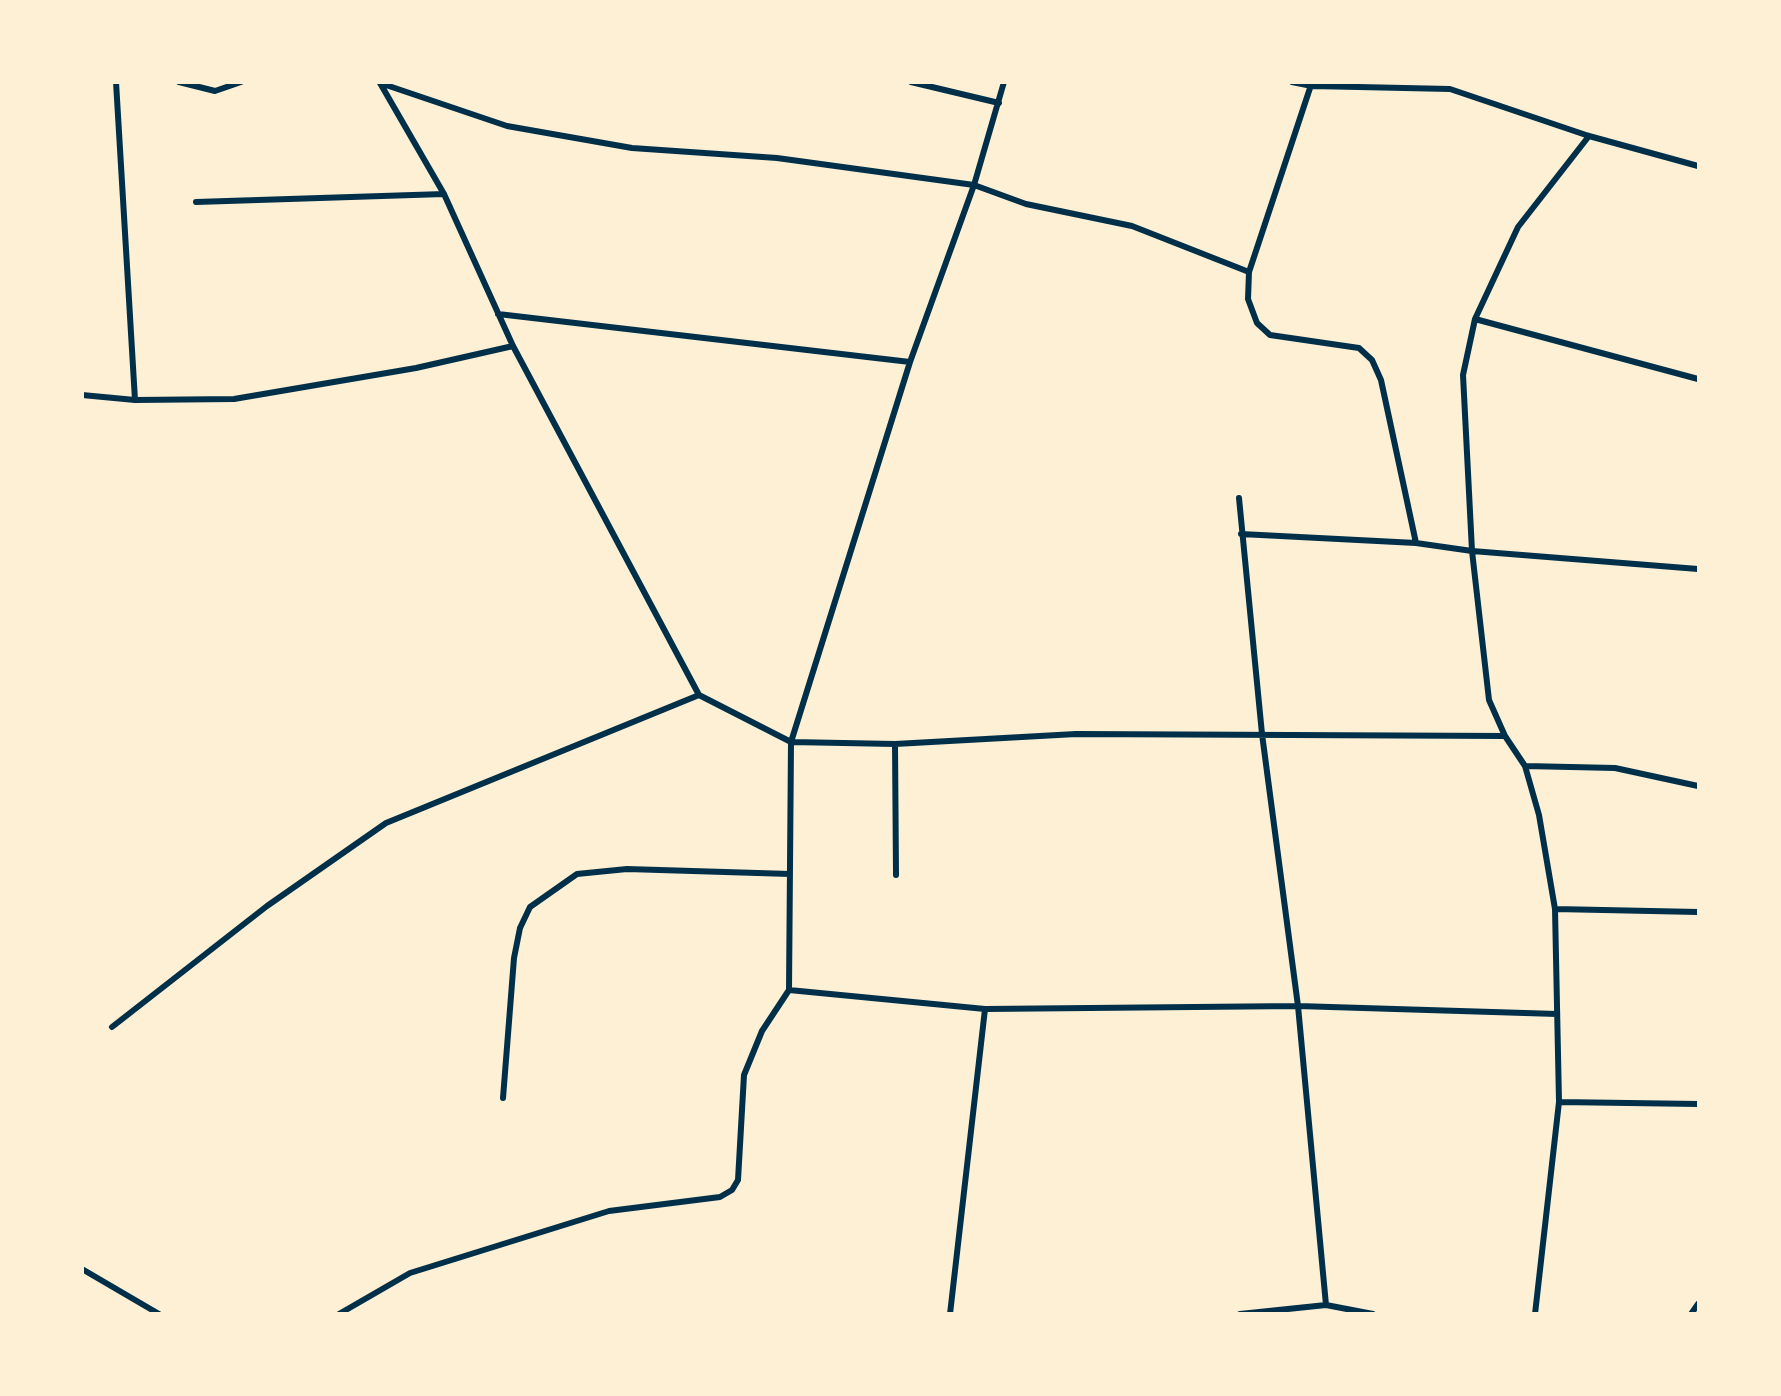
<!DOCTYPE html>
<style>
body{margin:0}
#map{position:relative;width:1781px;height:1396px;overflow:hidden;background:#fdf0d5;font-family:"PT Sans Narrow",sans-serif}
canvas{display:block}
.frame{position:absolute;inset:0;border:84px solid #fdf0d5;pointer-events:none}
</style>
<div id="map">
<canvas width="1781" height="1396"></canvas>
<div class="frame"></div>
</div>
<script>
const ctx = document.querySelector('canvas').getContext('2d');
ctx.lineJoin = 'round';
const poly = rows => new Path2D(rows.map(r => 'M' + r).join(''));
function stroke(path, color, width, dash) { ctx.strokeStyle = color; ctx.lineWidth = width; ctx.lineCap = dash ? 'butt' : 'round'; ctx.setLineDash(dash || []); ctx.stroke(path); }
stroke(poly([
 [116,82,135,400],
 [179,82,215,91,241,82],
 [911,82,999,103],
 [1292,82,1312,86,1450,89,1589,136,1698,166],
 [1312,82,1249,272,1248,299,1257,323,1270,335,1359,348,1372,360,1381,380,1416,543],
 [380,83,444,194,513,346,699,695,791,742,895,744,1076,734,1505,736],
 [380,83,507,126,632,148,777,158,974,185,1026,204,1132,226,1249,272],
 [196,202,444,194],
 [498,314,910,362],
 [1475,319,1698,379],
 [82,395,135,400,234,399,416,368,513,346],
 [1241,534,1416,543,1472,551,1698,569],
 [895,744,896,875],
 [1525,766,1615,768,1698,786],
 [1555,909,1698,912],
 [985,1009,789,990,791,742,910,362,974,185,1004,82],
 [112,1027,267,906,386,823,699,695],
 [503,1098,514,958,520,928,530,907,577,874,627,869,790,874],
 [1559,1102,1698,1104],
 [82,1269,159,1314],
 [1326,1305,1298,1006,1557,1014],
 [339,1314,410,1273,609,1211,720,1197,732,1190,738,1180,744,1075,762,1031,789,990],
 [950,1314,985,1009,1298,1006,1262,734,1239,498],
 [1240,1314,1326,1305,1373,1314],
 [1535,1314,1559,1102,1555,909,1539,815,1525,766,1505,736,1489,700,1472,551,1463,375,1475,319,1518,227,1589,136],
 [1691,1314,1698,1304]
]), '#003049', 6);
</script>
